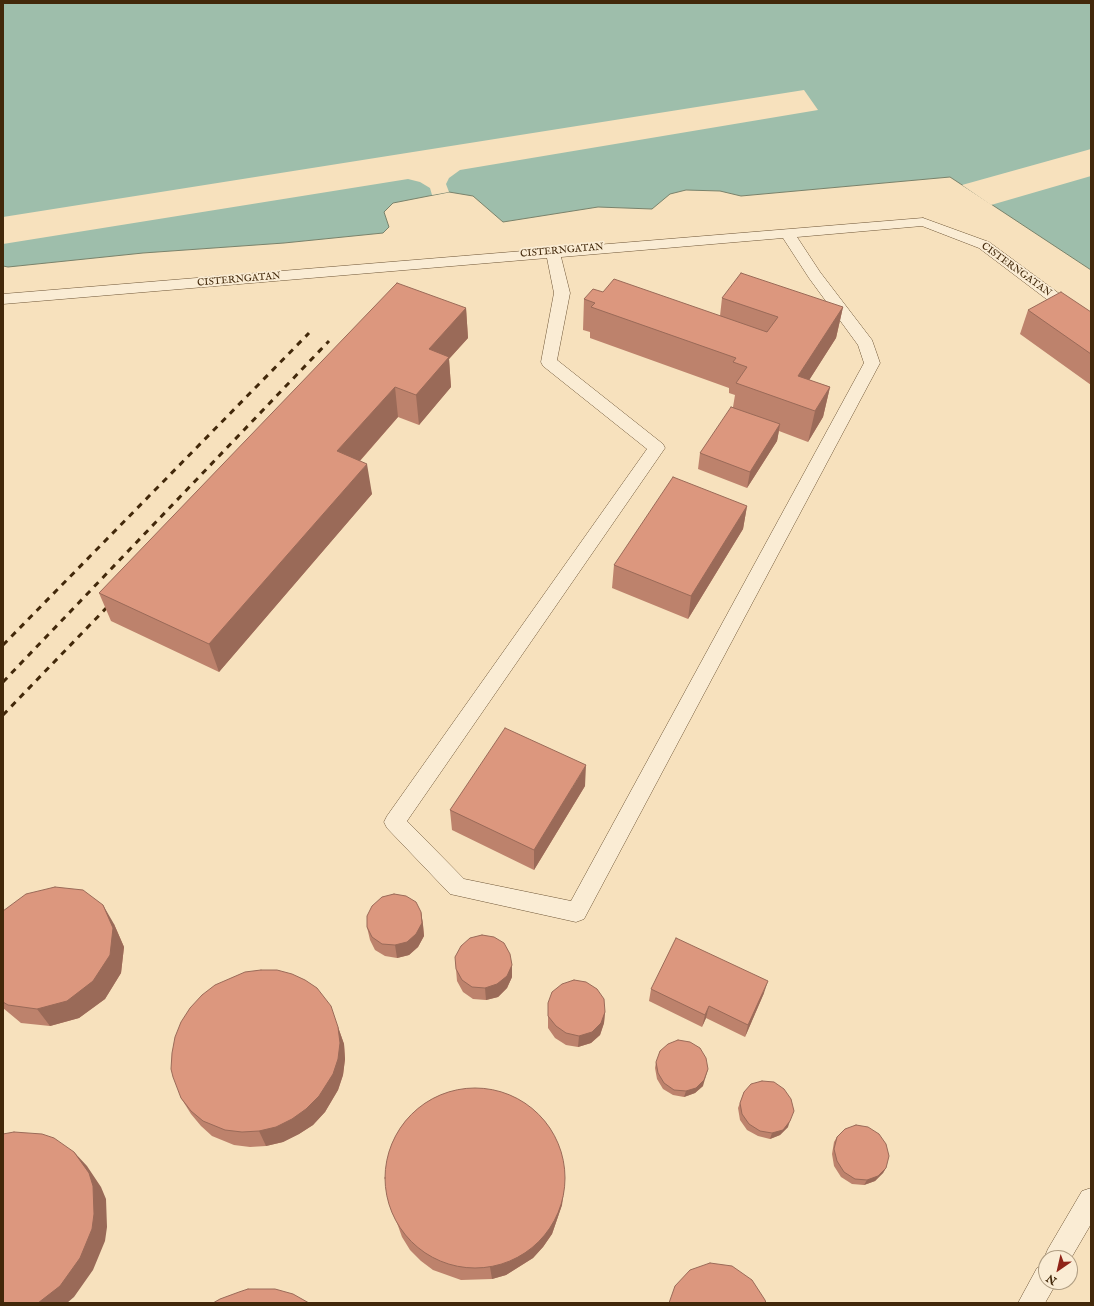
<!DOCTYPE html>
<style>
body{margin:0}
#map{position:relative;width:1094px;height:1306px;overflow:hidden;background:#f7e1bd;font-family:"IM FELL English",serif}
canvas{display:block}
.frame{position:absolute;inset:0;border:4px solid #42280a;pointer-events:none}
.north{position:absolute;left:1038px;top:1250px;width:40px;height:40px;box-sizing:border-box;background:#faecd4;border:1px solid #b09e83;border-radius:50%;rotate:214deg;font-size:11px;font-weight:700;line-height:16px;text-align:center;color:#42280a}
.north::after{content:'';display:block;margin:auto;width:14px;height:18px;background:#8f2418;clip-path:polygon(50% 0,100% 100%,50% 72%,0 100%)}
</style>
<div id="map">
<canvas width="1094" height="1306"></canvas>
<div class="frame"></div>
<div class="north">N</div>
</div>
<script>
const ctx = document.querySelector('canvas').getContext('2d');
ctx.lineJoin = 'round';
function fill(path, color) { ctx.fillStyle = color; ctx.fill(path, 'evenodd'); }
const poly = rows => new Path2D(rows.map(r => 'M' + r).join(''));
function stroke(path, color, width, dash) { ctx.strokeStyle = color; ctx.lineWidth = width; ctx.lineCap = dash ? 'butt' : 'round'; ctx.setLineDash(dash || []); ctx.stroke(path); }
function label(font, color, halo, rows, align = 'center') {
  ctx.font = font + ' "IM FELL English",serif'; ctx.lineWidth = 3.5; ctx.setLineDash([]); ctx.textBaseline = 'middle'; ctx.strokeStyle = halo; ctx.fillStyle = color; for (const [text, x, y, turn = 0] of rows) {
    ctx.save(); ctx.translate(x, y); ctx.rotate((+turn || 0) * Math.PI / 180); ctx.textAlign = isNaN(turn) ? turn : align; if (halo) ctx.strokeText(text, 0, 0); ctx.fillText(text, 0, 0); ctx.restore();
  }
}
const water = poly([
 [3,3,1091,3,1091,270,950,177,741,196,720,191,686,190,670,194,652,209,598,207,503,222,473,196,449,192,393,203,384,212,389,227,383,233,284,243,143,253,8,267,3,266,3,3]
]);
fill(water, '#9ebeab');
stroke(water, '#79826b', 1);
fill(poly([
 [804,90,818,110,460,170,449,178,446,184,449,192,432,195,430,188,420,182,408,179,3,244,3,217],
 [1091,149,1091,176,991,205,962,185]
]), '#f7e1bd');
const service = poly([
 [923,218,989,242,1091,317,1091,330,1086,329,979,248,922,226,797,237,820,272,872,340,880,363,584,919,576,922,450,894,387,828,384,822,387,816,647,449,543,366,541,362,554,293,547,258,3,304,3,294,923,218],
 [783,238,809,278,858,345,864,363,571,901,464,879,407,821,665,448,663,444,557,360,570,293,561,257,783,238],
 [1091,1188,1091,1224,1070,1260,1070,1258,1046,1258,1046,1262,1044,1258,1048,1249,1082,1191,1091,1188],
 [1046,1264,1046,1282,1057,1282,1045,1303,1018,1303,1037,1268,1046,1264]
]);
stroke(service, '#6f5637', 1);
fill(service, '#faecd4');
stroke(poly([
 [3,645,309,333],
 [3,682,329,341],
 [3,715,112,602]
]), '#42280a', 3, [6, 6]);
fill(poly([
 [603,292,720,316,722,298,843,307,836,338,809,380,830,387,823,417,808,442,779,431,777,441,747,488,698,469,700,453,733,407,735,395,729,393,729,388,590,338,590,332,583,330,584,299],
 [466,308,468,338,449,359,451,387,419,425,398,417,360,461,372,494,219,672,111,621,99,593],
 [1028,310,1091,312,1091,385,1020,334],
 [747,506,743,529,688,619,612,588,614,565],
 [585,786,534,870,452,830,450,810],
 [3,911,114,924,124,947,121,973,105,999,79,1018,50,1026,21,1023,3,1008],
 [421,912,423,925,424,936,418,947,409,955,397,958,385,956,375,950,370,940,367,927],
 [456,969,512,977,507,988,498,997,486,1000,473,999,463,992,457,981],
 [651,989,764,993,745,1037,706,1018,702,1027,649,1001],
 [548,1003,605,1012,604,1023,600,1035,591,1043,578,1047,566,1045,555,1038,548,1028],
 [338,1027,344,1044,345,1059,343,1075,338,1090,325,1112,313,1125,299,1134,283,1142,266,1146,250,1147,234,1145,212,1136,201,1126,191,1114,181,1098],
 [656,1062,703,1086,695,1093,684,1097,673,1095,663,1089,657,1079,655,1068],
 [744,1092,788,1127,780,1135,770,1139,758,1136,747,1130,740,1120,738,1108],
 [837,1137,886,1168,883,1173,875,1181,864,1185,852,1184,841,1177,834,1166,832,1154,834,1142],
 [564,1190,562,1205,552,1234,543,1247,533,1258,506,1275,492,1279,461,1280,433,1270,421,1261,410,1250,402,1237,392,1209]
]), '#bd826c');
fill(poly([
 [843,307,836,338,794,404,798,376],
 [466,308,468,338,449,359,451,387,419,425,416,395,429,349],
 [395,387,398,417,342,481,337,451],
 [830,387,823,417,808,442,815,411],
 [780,424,777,441,747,488,750,472],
 [367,464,372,494,219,672,209,644],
 [747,506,743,529,688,619,691,596],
 [586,765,585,786,534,870,534,850],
 [103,905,114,924,124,947,121,973,105,999,79,1018,50,1026,37,1009],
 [421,912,423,925,424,936,418,947,409,955,397,958,395,945],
 [512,965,512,977,507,988,498,997,486,1000,485,988],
 [768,981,764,993,745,1037,748,1025],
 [709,1006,706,1018,702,1027,705,1015],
 [605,1012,604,1023,600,1035,591,1043,578,1047,579,1036],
 [338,1027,344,1044,345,1059,343,1075,338,1090,325,1112,313,1125,299,1134,283,1142,266,1146,259,1131],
 [708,1069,703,1086,695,1093,684,1097,686,1091],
 [790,1121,788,1127,780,1135,770,1139,772,1133],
 [74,1152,87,1166,101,1187,106,1199,107,1227,105,1241,93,1270,74,1297,67,1303,38,1303],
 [886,1168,883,1173,875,1181,864,1185,867,1180],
 [564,1176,562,1205,552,1234,543,1247,533,1258,506,1275,492,1279,490,1267]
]), '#9a6a58');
const building = poly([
 [741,273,843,307,798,376,830,387,815,411,736,383,747,367,733,362,736,358,591,307,595,303,584,299,593,289,603,292,614,279,767,332,778,317,722,298,741,273],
 [397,283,466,308,429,349,449,357,416,395,395,387,337,451,367,464,209,644,99,593,397,283],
 [1061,292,1091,312,1091,354,1028,310,1061,292],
 [731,407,780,424,750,472,700,453,731,407],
 [673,477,747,506,691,596,614,565,673,477],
 [505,728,586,765,534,850,450,810,505,728],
 [55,887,83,890,103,905,113,928,110,955,93,981,67,1001,37,1009,8,1005,3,1002,3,911,26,894,55,887],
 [394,894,406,896,416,902,421,912,422,923,416,934,407,942,395,945,382,944,372,937,367,927,367,916,372,906,382,897,394,894],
 [482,935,494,937,504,943,510,954,512,965,507,976,497,984,485,988,472,987,462,980,456,969,455,957,461,946,470,938,482,935],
 [676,938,768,981,748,1025,709,1006,705,1015,651,989,676,938],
 [261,970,277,970,292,974,305,980,317,988,331,1006,338,1027,340,1043,338,1059,333,1074,319,1096,306,1109,292,1119,276,1127,259,1131,242,1132,225,1130,203,1121,191,1111,181,1098,173,1077,171,1069,172,1053,175,1037,181,1022,190,1008,202,995,215,985,245,972,261,970],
 [574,980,586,982,597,989,604,999,605,1012,601,1023,592,1032,579,1036,566,1033,556,1026,548,1016,548,1003,552,992,562,984,574,980],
 [678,1040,690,1042,700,1048,706,1058,708,1069,704,1080,696,1088,686,1091,674,1090,664,1083,658,1073,656,1062,660,1051,668,1044,678,1040],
 [762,1081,774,1082,784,1089,791,1099,794,1111,790,1121,783,1130,772,1133,760,1131,749,1124,742,1114,740,1103,744,1092,751,1084,762,1081],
 '385 1178a90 90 0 1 1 180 0a90 90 0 1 1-180 0Z',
 [856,1125,868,1127,879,1134,886,1144,889,1156,886,1168,878,1176,867,1180,855,1179,844,1172,837,1161,834,1149,837,1137,845,1129,856,1125],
 [14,1132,42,1134,54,1138,74,1152,89,1173,93,1186,94,1214,92,1229,80,1258,60,1286,38,1303,3,1303,3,1134,14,1132],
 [710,1263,732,1266,752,1280,765,1300,766,1303,669,1303,675,1286,690,1270,710,1263],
 [248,1289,275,1289,293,1294,309,1303,213,1303,220,1299,239,1292,248,1289]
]);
fill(building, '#dc977e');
stroke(building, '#9a6a58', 1);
label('10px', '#42280a', '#faecd4', [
 ["CISTERNGATAN",562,251,-5],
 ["CISTERNGATAN",1016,270,36],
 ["CISTERNGATAN",239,280,-5]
]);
</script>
